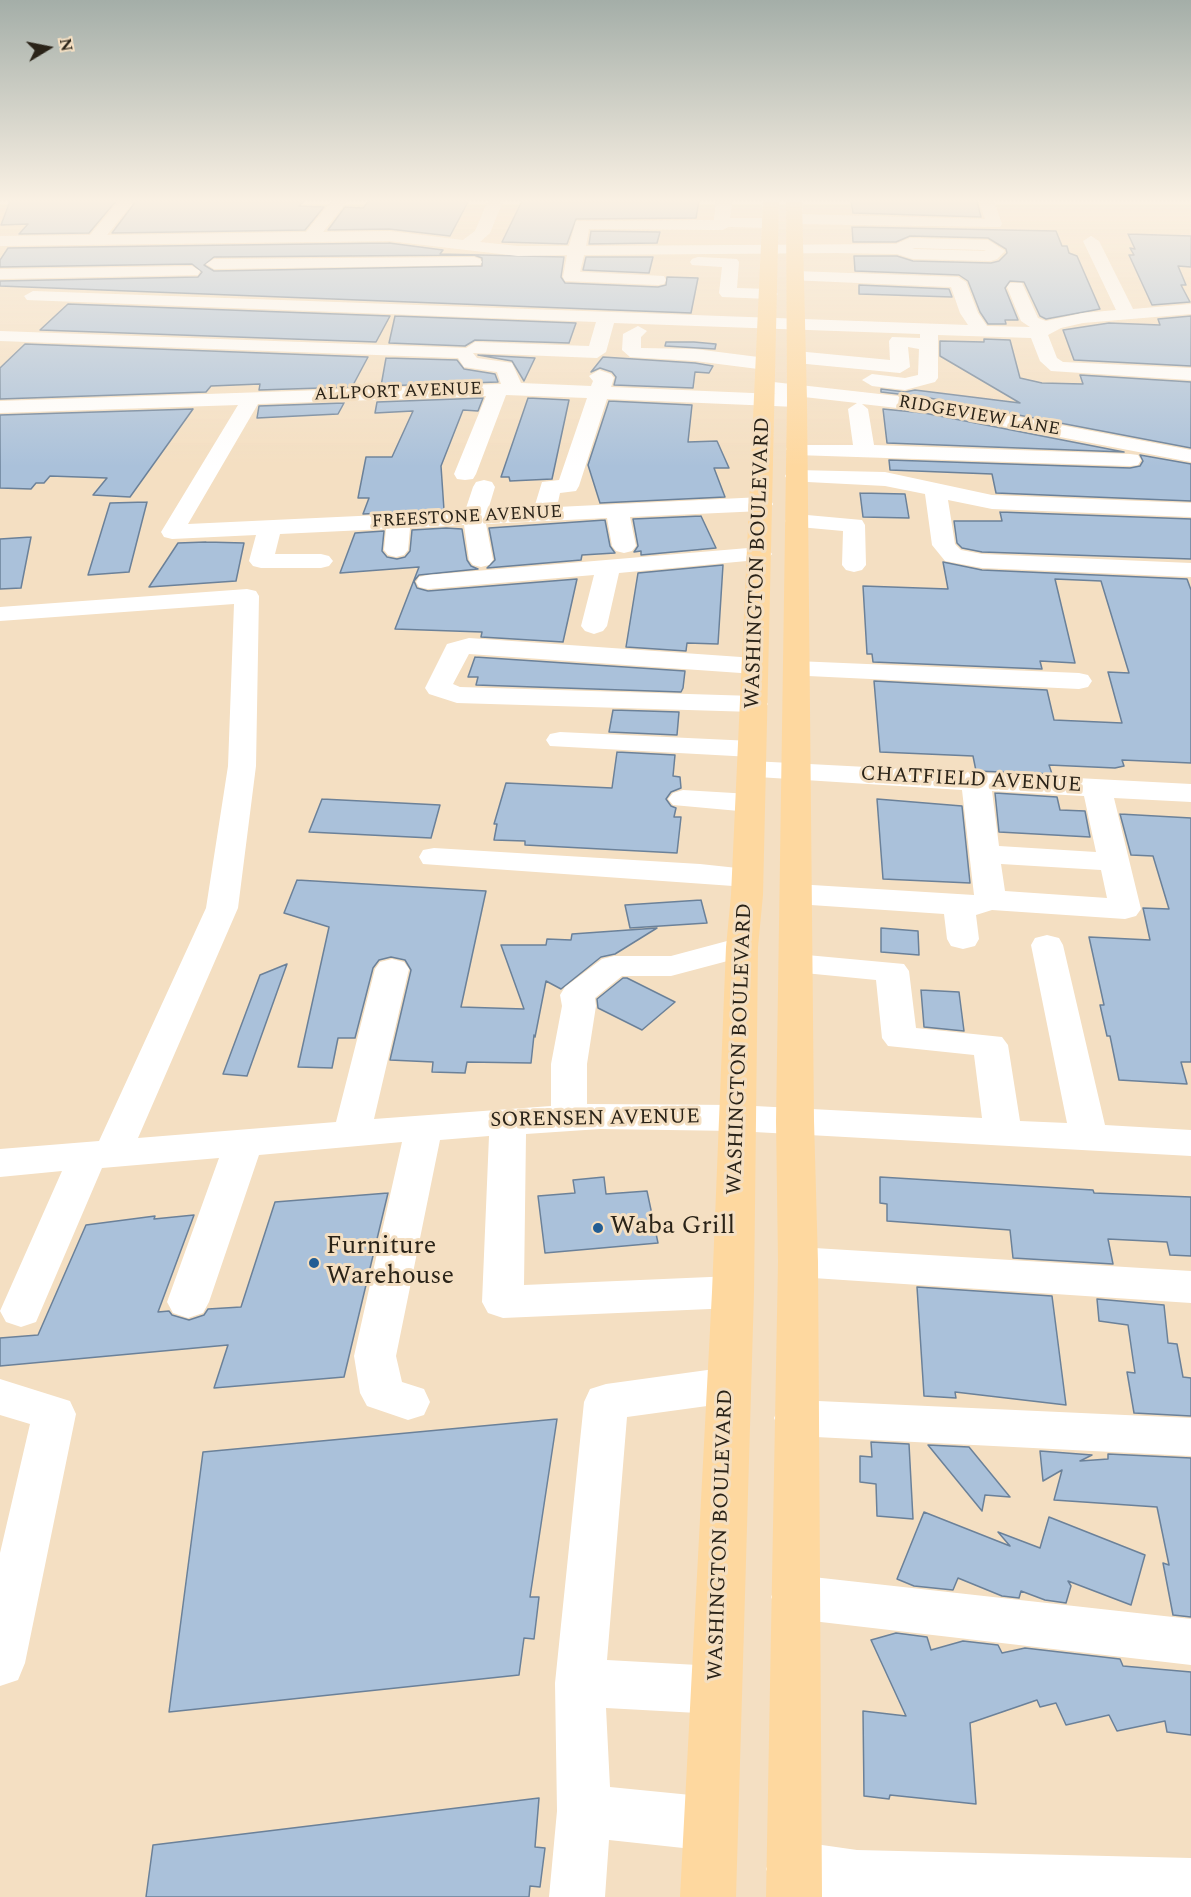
<!DOCTYPE html>
<style>
body{margin:0}
#map{position:relative;width:1191px;height:1897px;overflow:hidden;background:#f4dfc2;font-family:Spectral,serif}
canvas{display:block}
.north{position:absolute;left:18px;top:18px;width:60px;height:60px;-webkit-text-stroke:4px #f4dfc2;paint-order:stroke;rotate:80deg;font-size:16px;font-weight:700;line-height:24px;text-align:center;color:#2a2318}
.north::after{content:'';display:block;margin:auto;width:21px;height:27px;background:#2a2318;clip-path:polygon(50% 0,100% 100%,50% 72%,0 100%)}
</style>
<div id="map">
<canvas width="1191" height="1897"></canvas>
<div class="north">N</div>
</div>
<script>
const ctx = document.querySelector('canvas').getContext('2d');
ctx.lineJoin = 'round';
function fill(path, color) { ctx.fillStyle = color; ctx.fill(path, 'evenodd'); }
const poly = rows => new Path2D(rows.map(r => 'M' + r).join(''));
function stroke(path, color, width, dash) { ctx.strokeStyle = color; ctx.lineWidth = width; ctx.lineCap = dash ? 'butt' : 'round'; ctx.setLineDash(dash || []); ctx.stroke(path); }
function label(font, color, halo, rows, align = 'center') {
  ctx.font = font + ' Spectral,serif'; ctx.lineWidth = 6; ctx.setLineDash([]); ctx.textBaseline = 'middle'; ctx.strokeStyle = halo; ctx.fillStyle = color; for (const [text, x, y, turn = 0] of rows) {
    ctx.save(); ctx.translate(x, y); ctx.rotate((+turn || 0) * Math.PI / 180); ctx.textAlign = isNaN(turn) ? turn : align; if (halo) ctx.strokeText(text, 0, 0); ctx.fillText(text, 0, 0); ctx.restore();
  }
}
const building = poly([
 [10,201,116,201,89,233,19,234,28,224,1,225,10,201],
 [136,201,303,202,299,206,324,207,305,230,112,233,136,201],
 [369,201,456,201,468,202,450,236,389,229,328,230,345,207,363,208,369,201],
 [522,201,592,202,699,201,696,218,576,219,567,244,502,242,522,201],
 [851,201,977,201,981,217,853,213,851,201],
 [852,227,1056,231,1062,246,1067,246,1069,253,1077,256,1100,309,1046,319,1040,316,1024,282,1010,281,1005,288,1018,320,1005,320,1006,324,988,324,980,312,968,281,959,275,855,271,854,256,897,256,913,261,991,263,999,261,1007,253,1006,249,988,238,910,236,896,242,853,242,852,227],
 [591,231,660,232,657,243,589,244,591,231],
 [1128,234,1191,236,1191,267,1178,266,1186,285,1181,285,1190,302,1152,305,1129,255,1134,255,1130,248,1135,249,1128,234],
 [389,243,443,250,440,254,564,257,561,277,565,283,658,287,666,285,667,277,698,278,691,313,0,286,0,281,198,277,202,272,192,264,0,267,0,260,8,248,389,243],
 [474,255,482,258,482,266,214,271,204,265,214,257,474,255],
 [586,257,653,257,649,273,583,270,586,257],
 [859,285,949,289,952,297,859,294,859,285],
 [68,304,390,316,376,342,40,330,68,304],
 [395,316,576,323,569,343,475,340,465,346,389,343,395,316],
 [1191,316,1191,366,1074,360,1063,330,1109,323,1160,325,1158,319,1191,316],
 [984,339,1010,340,1020,378,1042,383,1083,384,1080,375,1191,382,1191,448,924,397,881,392,881,389,905,392,915,390,1020,403,940,356,940,341,984,342,984,339],
 [666,342,694,342,716,344,715,349,665,346,666,342],
 [25,344,368,357,352,387,259,390,260,384,211,386,206,392,0,399,0,368,25,344],
 [478,355,535,358,524,381,512,361,478,355],
 [603,357,695,363,713,366,709,373,695,372,693,388,614,385,616,377,612,372,600,368,591,372,603,357],
 [386,358,457,360,464,369,495,374,498,382,381,386,386,358],
 [483,398,478,411,463,410,441,466,444,510,363,514,369,498,358,498,366,457,392,457,413,411,375,413,377,402,483,398],
 [528,398,569,400,552,479,510,481,509,477,501,477,528,398],
 [609,401,692,405,688,442,717,441,729,468,714,468,725,497,600,503,588,465,609,401],
 [344,403,338,414,257,418,259,406,344,403],
 [193,409,130,497,93,495,107,478,50,476,44,483,36,483,31,489,0,488,0,415,193,409],
 [883,409,924,413,1124,452,887,443,883,409],
 [1140,455,1191,464,1191,501,996,493,992,474,890,470,889,460,1130,468,1140,466,1143,461,1140,455],
 [860,493,905,494,909,518,863,517,860,493],
 [147,502,129,572,88,575,110,503,147,502],
 [1000,512,1191,519,1191,559,982,552,962,548,957,543,954,521,1002,521,1000,512],
 [701,516,716,548,641,555,641,551,634,552,638,546,633,519,701,516],
 [605,520,610,546,615,553,582,555,581,560,487,568,495,560,489,528,605,520],
 [446,528,462,529,467,560,471,566,478,569,419,575,414,581,417,588,428,591,577,579,563,642,481,637,482,632,395,629,419,567,340,573,355,533,384,531,382,551,387,557,397,559,405,557,410,551,412,530,446,528],
 [31,537,21,588,0,589,0,539,31,537],
 [206,542,244,543,236,581,149,587,178,543,206,542],
 [943,562,982,570,1187,579,1191,590,1191,763,1122,760,1124,766,1115,768,1049,765,1052,774,976,771,973,756,880,752,874,681,1047,690,1054,720,1122,723,1108,672,1129,673,1101,581,1055,579,1075,663,1040,661,1042,669,873,662,872,654,867,654,863,586,948,589,943,562],
 [723,565,718,644,687,643,686,651,626,647,638,573,723,565],
 [475,657,685,671,683,688,681,692,476,685,478,677,468,677,475,657],
 [613,710,679,712,677,735,609,732,613,710],
 [617,752,675,755,673,776,680,777,681,788,671,792,666,799,671,806,676,808,674,817,681,817,677,853,525,845,525,841,494,840,497,824,494,824,506,783,612,788,617,752],
 [995,793,1057,797,1060,810,1085,811,1090,837,999,832,995,793],
 [322,799,440,805,431,838,309,832,322,799],
 [877,799,962,806,970,883,883,879,877,799],
 [1120,814,1191,818,1191,1062,1181,1062,1187,1084,1119,1080,1110,1036,1107,1036,1100,1005,1104,1005,1089,937,1150,940,1143,908,1169,909,1153,856,1131,855,1120,814],
 [297,880,486,891,461,1007,524,1009,501,945,546,945,547,939,571,940,572,934,657,928,615,954,601,957,561,989,546,981,535,1037,534,1035,531,1063,467,1062,465,1073,432,1072,433,1062,390,1060,411,970,405,960,391,957,379,960,373,968,355,1038,338,1038,332,1068,298,1067,329,927,284,913,297,880],
 [701,900,707,923,630,928,625,905,701,900],
 [881,928,918,931,919,955,881,952,881,928],
 [287,964,247,1076,223,1074,260,975,287,964],
 [623,978,627,978,675,1002,642,1030,598,1008,597,999,623,978],
 [921,990,959,992,964,1031,924,1027,921,990],
 [604,1177,606,1194,647,1191,658,1243,545,1253,538,1196,575,1193,573,1180,604,1177],
 [880,1177,1093,1190,1094,1193,1191,1197,1191,1256,1170,1255,1167,1242,1108,1239,1113,1264,1013,1258,1010,1230,887,1221,887,1204,880,1203,880,1177],
 [388,1193,344,1377,214,1388,228,1345,0,1366,0,1338,38,1335,86,1225,155,1216,154,1219,194,1215,158,1312,169,1311,172,1315,189,1320,204,1315,208,1309,241,1307,275,1202,388,1193],
 [917,1287,1052,1296,1066,1405,955,1392,956,1398,924,1396,917,1287],
 [1097,1299,1164,1305,1168,1343,1177,1344,1183,1377,1191,1378,1191,1416,1134,1413,1127,1372,1135,1373,1128,1325,1099,1321,1097,1299],
 [557,1419,530,1597,539,1597,534,1639,524,1638,519,1675,169,1712,203,1452,557,1419],
 [871,1442,909,1444,913,1519,877,1516,876,1484,860,1482,860,1456,872,1457,871,1442],
 [928,1445,969,1447,1010,1497,985,1495,982,1511,928,1445],
 [1040,1451,1092,1455,1080,1461,1108,1459,1108,1454,1191,1458,1191,1617,1173,1615,1163,1563,1169,1565,1157,1507,1054,1500,1062,1470,1043,1481,1040,1451],
 [924,1512,1010,1546,998,1532,1040,1548,1049,1517,1145,1555,1131,1605,1068,1581,1071,1586,1066,1603,1045,1600,1021,1591,1019,1598,1002,1596,958,1578,953,1590,914,1586,897,1579,924,1512],
 [896,1633,927,1637,931,1650,963,1641,998,1645,1002,1653,1025,1648,1120,1659,1123,1666,1191,1672,1191,1735,1167,1732,1165,1721,1117,1731,1109,1715,1066,1725,1056,1703,1040,1707,1037,1700,970,1723,976,1804,890,1795,889,1799,864,1796,863,1711,906,1716,871,1640,896,1633],
 [539,1798,535,1847,545,1848,540,1887,530,1886,529,1897,146,1897,153,1845,539,1798]
]);
fill(building, '#aac1da');
stroke(building, '#6b8199', 1.5);
fill(poly([
 [119,201,134,201,107,235,306,232,332,201,347,201,323,232,389,231,463,240,475,231,488,201,503,201,490,233,480,242,518,246,569,246,576,221,714,220,716,201,732,201,730,218,771,218,779,223,771,228,729,227,722,230,589,229,586,246,896,244,910,238,988,240,1005,251,997,259,991,261,913,259,897,254,836,253,584,255,580,272,664,276,666,280,664,284,658,285,565,281,563,277,567,255,518,256,389,241,0,246,0,236,90,235,119,201],
 [912,248,984,250,986,251,915,249,912,248],
 [979,201,994,201,1002,224,1000,227,795,224,787,219,795,214,985,219,979,201],
 [1091,236,1099,241,1133,309,1191,304,1191,314,1083,323,1061,328,1048,335,1057,358,1063,362,1191,368,1191,380,1051,371,1040,361,1031,338,938,335,938,378,935,382,905,390,872,386,862,380,872,374,905,378,918,375,919,349,908,347,910,367,900,373,796,363,787,357,796,351,890,360,889,341,892,337,920,338,920,334,614,323,606,352,597,358,473,353,477,358,512,363,521,383,591,386,593,381,589,376,599,370,611,374,614,378,611,387,776,394,766,392,763,388,773,382,924,399,1191,450,1191,462,924,411,862,404,868,409,874,445,1130,454,1138,455,1141,460,1138,465,1130,466,796,455,789,453,786,449,789,445,853,445,848,409,857,403,804,397,807,401,804,405,797,407,607,399,579,486,576,491,560,493,557,507,762,497,770,499,773,504,770,509,762,511,630,517,636,546,632,551,624,553,616,551,612,546,607,518,486,524,493,560,489,565,481,567,473,565,469,560,464,525,410,528,408,550,404,555,396,557,388,555,384,550,386,529,280,534,275,554,321,554,329,556,333,561,329,566,321,568,261,568,253,566,249,561,256,535,172,539,164,537,161,532,238,405,0,413,0,401,501,384,497,372,464,367,458,358,0,341,0,331,466,348,475,342,589,346,596,322,27,300,24,296,33,291,968,325,960,313,951,287,790,280,788,276,790,272,796,271,958,277,966,282,978,313,987,326,1030,327,1021,321,1007,287,1010,283,1022,283,1038,318,1046,321,1083,313,1116,310,1083,241,1091,236],
 [506,395,587,398,559,480,542,482,534,508,488,510,495,487,492,482,484,480,476,482,473,487,465,511,188,524,258,404,486,396,454,474,457,479,465,480,473,479,476,474,506,395],
 [474,257,480,259,482,262,480,265,214,269,206,264,214,259,474,257],
 [698,257,737,259,739,262,737,288,769,289,778,294,769,299,722,297,719,293,722,267,692,265,690,262,692,259,698,257],
 [192,266,200,271,198,275,0,279,0,269,192,266],
 [638,326,647,331,641,337,641,348,695,349,766,358,775,364,766,370,695,361,630,357,622,350,623,334,638,326],
 [796,470,885,472,992,495,1191,503,1191,517,992,509,948,500,955,544,961,550,982,554,1191,563,1191,577,982,568,945,561,932,545,925,494,885,486,788,481,785,476,788,471,796,470],
 [796,514,862,520,865,525,866,565,862,570,854,572,846,570,842,565,843,531,788,526,785,521,788,516,796,514],
 [760,547,768,549,772,554,768,559,619,573,607,626,603,631,594,634,585,631,581,626,594,575,428,589,419,587,416,582,419,577,428,575,760,547],
 [247,589,256,591,259,596,256,766,238,908,138,1138,336,1122,375,969,380,962,392,959,404,962,409,969,374,1119,551,1106,551,1064,562,1006,560,995,565,987,602,959,614,956,671,956,742,937,754,940,758,947,754,954,671,976,622,976,595,998,596,1006,587,1064,587,1104,736,1105,982,1118,974,1055,888,1046,882,1038,876,980,784,971,779,964,784,957,796,954,904,964,909,971,916,1028,1002,1037,1008,1045,1020,1121,1067,1123,1031,945,1035,938,1047,935,1059,938,1063,945,1105,1125,1191,1130,1191,1156,736,1131,600,1129,526,1134,524,1285,733,1276,748,1281,754,1292,748,1303,733,1308,503,1318,488,1313,482,1302,489,1136,440,1140,396,1356,402,1382,424,1389,430,1402,424,1415,408,1420,367,1406,360,1393,354,1356,402,1142,259,1155,209,1302,203,1313,188,1318,173,1313,167,1302,219,1158,102,1168,36,1322,21,1327,6,1322,0,1311,62,1171,0,1177,0,1149,99,1141,206,908,228,766,234,604,0,621,0,607,247,589],
 [469,638,755,658,764,660,768,666,764,672,755,674,469,654,453,684,460,687,754,696,764,698,768,704,764,710,754,712,457,703,429,694,425,688,447,644,469,638],
 [796,661,1079,673,1088,675,1092,681,1088,687,1079,689,787,675,783,669,787,663,796,661],
 [560,732,752,741,762,743,766,749,762,755,752,757,550,746,546,740,550,734,560,732],
 [752,761,1191,784,1191,802,1114,798,1141,909,1136,916,1125,919,992,910,976,915,979,939,975,946,963,949,951,946,947,939,944,914,796,904,785,901,780,894,785,887,796,884,974,895,962,790,742,776,738,770,742,764,752,761],
 [992,791,1084,796,1096,852,999,846,992,791],
 [1001,864,1101,870,1107,898,1005,891,1001,864],
 [683,790,750,794,760,797,765,803,760,809,750,812,673,805,668,799,673,793,683,790],
 [434,848,700,864,747,869,758,871,763,878,758,885,747,887,423,864,419,857,423,850,434,848],
 [798,1247,1191,1271,1191,1303,798,1277,784,1273,778,1262,784,1251,798,1247],
 [729,1367,744,1373,751,1385,744,1397,729,1403,627,1417,607,1660,716,1666,734,1673,741,1690,734,1707,716,1714,606,1708,610,1787,711,1797,730,1805,738,1824,730,1843,711,1851,609,1840,605,1897,549,1897,557,1811,555,1683,584,1402,590,1389,606,1384,729,1367],
 [0,1379,70,1401,76,1414,25,1663,18,1680,0,1686,0,1553,30,1424,0,1415,0,1379],
 [796,1400,1191,1418,1191,1456,796,1436,780,1431,774,1418,780,1405,796,1400],
 [795,1575,1191,1619,1191,1665,795,1619,778,1613,771,1597,778,1581,795,1575],
 [794,1841,857,1850,1191,1858,1191,1897,797,1897,775,1888,766,1869,775,1850,794,1841]
]), '#fff');
fill(poly([
 [763,201,779,201,763,895,758,947,754,1292,736,1897,680,1897,712,1292,726,947,731,895,763,201],
 [786,201,802,201,807,401,814,1121,818,1262,822,1897,766,1897,778,1262,776,1121,787,401,786,201]
]), '#fed89f');
const sky = ctx.createLinearGradient(0, 0, 0, 467);
sky.addColorStop(0, '#a4aea8');
sky.addColorStop(0.43, '#faf1e4');
sky.addColorStop(1, '#faf1e400');
ctx.fillStyle = sky;
ctx.fillRect(0, 0, 1191, 467);
for (const [x, y, r, color] of [
 [598,1228,6,"#225d94"],
 [314,1263,6,"#225d94"]
]) { const dot = new Path2D(); dot.arc(x, y, r, 0, 2 * Math.PI); ctx.fillStyle = color; ctx.fill(dot); stroke(dot, '#f4dfc2', 2); }
label('18px', '#2a2318', '#f4dfc2', [
 ["ALLPORT AVENUE",398,393,-2],
 ["RIDGEVIEW LANE",979,417,10],
 ["FREESTONE AVENUE",467,518,-3]
]);
label('21px', '#2a2318', '#f4dfc2', [
 ["WASHINGTON BOULEVARD",759,563,-88],
 ["CHATFIELD AVENUE",971,781,3],
 ["WASHINGTON BOULEVARD",741,1049,-88],
 ["SORENSEN AVENUE",595,1120,-1],
 ["WASHINGTON BOULEVARD",722,1535,-88]
]);
label('26px', '#2a2318', '#f4dfc2', [
 ["Waba Grill",610,1228],
 ["Furniture",326,1248],
 ["Warehouse",326,1278]
], 'left');
</script>
